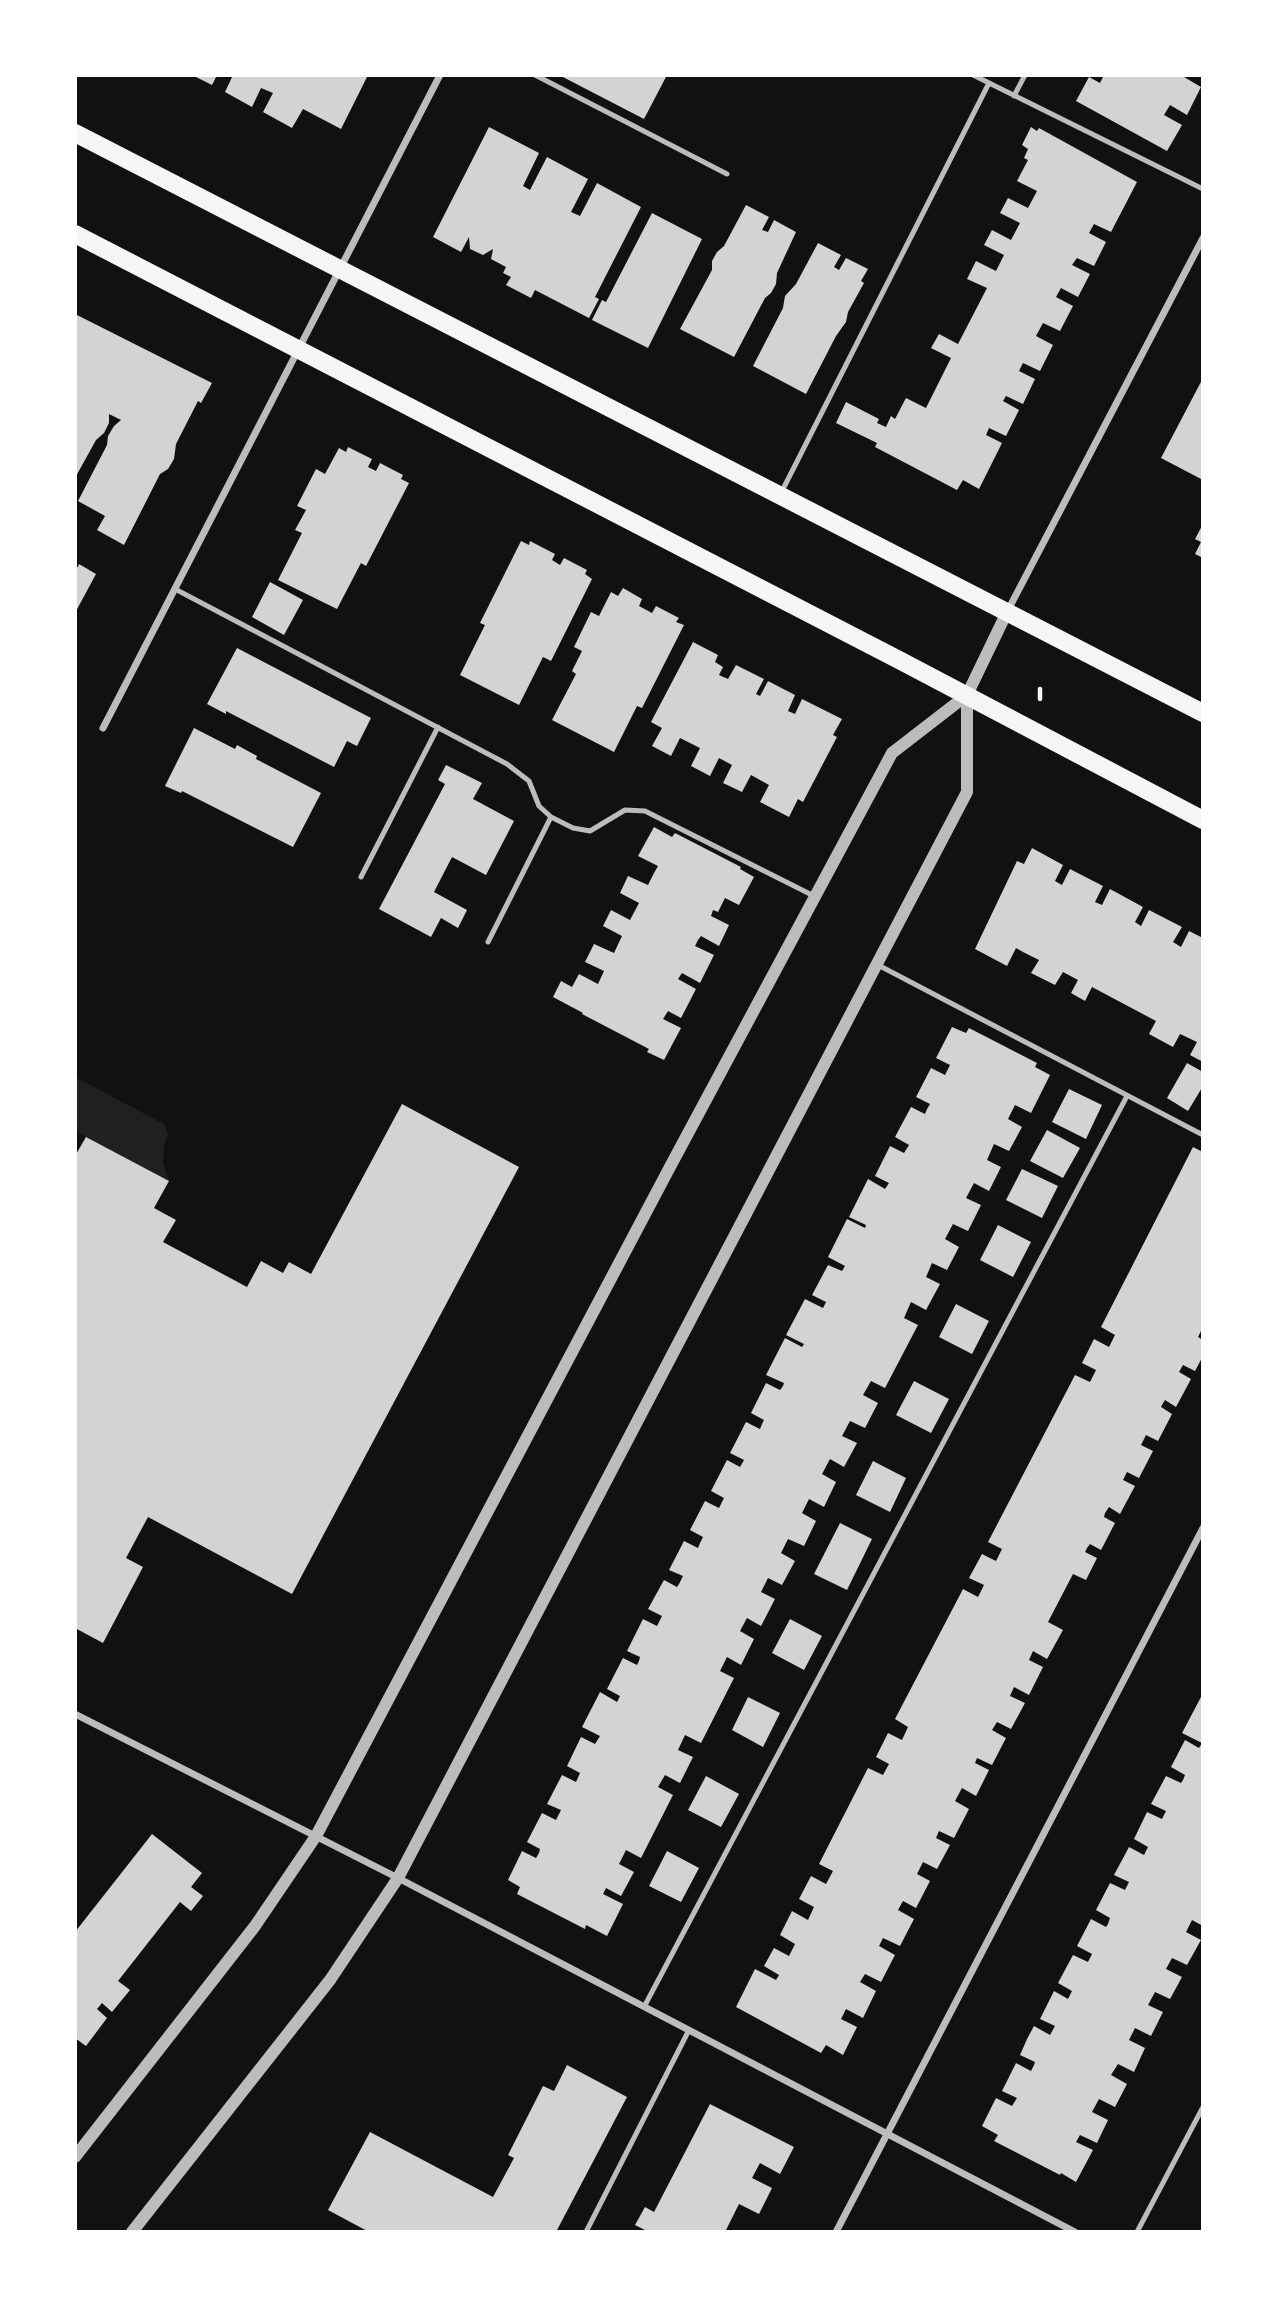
<!DOCTYPE html>
<style>
body{margin:0}
#map{position:relative;width:1278px;height:2307px;overflow:hidden;background:#111;font-family:Raleway,sans-serif}
canvas{display:block}
.frame{position:absolute;inset:0;border:77px solid #fff;pointer-events:none}
</style>
<div id="map">
<canvas width="1278" height="2307"></canvas>
<div class="frame"></div>
</div>
<script>
const ctx = document.querySelector('canvas').getContext('2d');
ctx.lineJoin = 'round';
function fill(path, color) { ctx.fillStyle = color; ctx.fill(path, 'evenodd'); }
const poly = rows => new Path2D(rows.map(r => 'M' + r).join(''));
function stroke(path, color, width, dash) { ctx.strokeStyle = color; ctx.lineWidth = width; ctx.lineCap = dash ? 'butt' : 'round'; ctx.setLineDash(dash || []); ctx.stroke(path); }
fill(poly([
 [75,1077,164,1124,168,1135,164,1145,163,1162,169,1181,75,1131]
]), '#202020');
fill(poly([
 [192,75,217,75,212,85],
 [233,75,368,75,341,129,303,109,292,128,263,112,273,93,261,88,252,107,225,92],
 [559,75,667,75,644,119],
 [1104,75,1185,75,1184,77,1201,87,1187,115,1170,105,1164,115,1182,125,1167,151,1076,101,1089,77,1100,83],
 [489,127,539,153,523,186,530,190,547,157,588,179,571,212,580,216,597,183,641,207,595,297,599,299,589,318,535,290,531,298,506,285,511,277,503,273,506,267,491,259,493,249,483,255,470,249,469,237,461,252,433,237],
 [1031,127,1037,131,1039,128,1137,182,1111,232,1094,224,1089,233,1106,242,1094,266,1077,258,1072,265,1090,274,1078,297,1061,288,1056,297,1073,306,1060,331,1043,323,1036,336,1053,345,1040,371,1023,363,1019,371,1035,379,1023,404,1006,396,1003,401,1019,410,1006,436,989,428,986,435,1002,443,979,489,963,480,957,490,875,447,877,443,836,423,846,402,879,419,877,423,886,427,891,416,895,419,906,398,926,408,951,358,931,348,939,334,958,344,987,288,967,279,976,261,996,271,1004,255,984,245,992,230,1011,240,1020,223,1000,213,1008,198,1028,208,1037,191,1017,181,1028,160,1024,158,1028,149,1022,145],
 [746,205,769,217,762,230,768,232,774,220,796,232,777,273,776,284,771,293,765,298,734,357,680,329,712,270,712,261,717,252,724,246],
 [652,213,702,239,648,348,592,320,602,300,606,302],
 [818,243,841,255,834,267,839,270,846,258,868,269,861,281,864,283,848,312,846,322,836,336,806,394,753,366,783,308,785,296,796,284],
 [75,314,212,383,201,403,198,401,176,444,174,459,168,469,160,474,124,545,97,530,105,516,78,501,107,445,108,436,114,426,121,420,109,414,109,423,104,433,96,440,75,478],
 [1203,378,1203,480,1161,458],
 [348,447,372,459,368,467,376,471,380,463,403,475,401,479,409,483,366,566,361,563,337,609,278,580,302,533,295,530,306,510,297,506,316,469,325,474,339,448,346,452],
 [1203,524,1203,558,1195,554,1201,542,1195,539],
 [521,541,529,545,530,541,555,554,552,560,560,565,564,558,587,570,585,574,592,579,551,661,543,657,519,705,460,675,485,625,480,623],
 [79,564,96,574,75,613,75,566,78,567],
 [270,582,303,600,284,635,252,617],
 [623,588,642,599,639,606,652,613,656,606,679,618,676,622,684,625,642,708,637,706,614,752,552,720,576,674,572,671,582,651,574,647,591,612,599,616,611,592,618,596],
 [693,642,718,655,715,662,723,667,719,675,721,676,728,679,736,665,764,679,756,694,760,696,768,681,795,695,788,711,795,714,802,699,842,719,833,735,837,737,803,802,798,799,789,817,760,802,769,785,751,775,742,792,723,783,732,765,719,758,710,776,691,766,700,748,680,738,671,756,652,746,662,728,651,722],
 [237,648,371,718,357,746,347,741,334,767,226,711,226,714,207,704],
 [194,728,235,749,237,745,257,756,256,759,321,793,293,847,182,791,181,793,165,786],
 [446,765,482,783,473,799,514,821,486,875,452,857,434,892,467,910,458,928,441,918,431,937,379,909,445,784,438,780],
 [654,827,672,837,675,833,741,867,740,869,754,877,739,905,725,898,718,912,713,910,711,916,729,925,719,946,701,936,698,940,695,946,714,955,700,983,682,973,678,979,696,989,681,1018,668,1011,663,1019,681,1028,664,1060,647,1052,649,1049,582,1014,583,1013,553,997,561,981,572,987,579,974,598,984,604,971,585,962,594,944,614,953,622,936,603,926,611,910,630,920,639,903,620,893,628,876,648,885,654,873,658,866,638,856],
 [1032,848,1063,865,1055,881,1062,885,1070,869,1103,886,1095,902,1102,905,1110,889,1143,907,1135,922,1141,926,1149,910,1182,927,1173,942,1181,947,1189,931,1203,938,1203,1062,1190,1055,1197,1042,1180,1034,1173,1047,1149,1034,1156,1021,1092,987,1085,1001,1071,993,1078,980,1063,972,1055,985,1031,973,1039,960,1023,952,1016,948,1007,966,975,949,1017,861,1024,864],
 [952,1027,966,1033,969,1028,1037,1063,1035,1067,1050,1075,1031,1113,1015,1105,1008,1119,1022,1127,1009,1151,994,1144,987,1160,1001,1167,989,1191,974,1183,966,1198,981,1205,968,1231,953,1224,945,1239,959,1247,947,1270,932,1263,926,1277,940,1284,926,1310,911,1302,904,1318,918,1325,885,1388,871,1381,863,1395,878,1403,865,1428,850,1421,842,1436,857,1443,844,1467,830,1459,822,1474,836,1482,824,1507,809,1499,802,1513,816,1521,804,1546,788,1539,781,1553,795,1561,782,1585,768,1578,761,1592,775,1599,761,1626,747,1618,740,1631,754,1639,741,1665,727,1657,720,1671,734,1678,701,1743,685,1735,678,1750,693,1757,680,1783,665,1775,658,1787,673,1795,641,1858,626,1850,619,1864,634,1872,621,1896,606,1888,603,1894,623,1904,607,1936,586,1925,585,1929,517,1894,520,1887,508,1880,522,1851,536,1858,539,1853,540,1849,527,1842,542,1813,556,1820,561,1810,547,1804,562,1775,576,1782,580,1773,567,1766,581,1737,595,1744,600,1736,582,1727,600,1692,617,1702,620,1696,607,1689,623,1658,637,1665,639,1661,640,1657,627,1651,643,1619,657,1626,662,1616,648,1609,664,1580,677,1587,679,1584,683,1576,669,1570,684,1541,698,1548,700,1543,703,1537,690,1530,705,1501,719,1508,724,1498,711,1491,727,1460,740,1467,744,1460,730,1453,746,1422,760,1429,762,1424,764,1420,751,1413,766,1383,780,1390,783,1386,784,1383,766,1375,785,1338,802,1347,804,1344,786,1335,805,1299,823,1308,826,1302,812,1295,828,1265,842,1271,845,1266,828,1257,847,1219,865,1228,866,1225,849,1217,868,1179,885,1189,889,1183,875,1176,890,1146,904,1153,909,1145,895,1137,911,1107,925,1114,927,1109,930,1104,916,1097,931,1068,945,1075,950,1065,936,1058],
 [1187,1063,1203,1072,1203,1086,1188,1111,1167,1098],
 [1069,1089,1102,1105,1086,1139,1052,1122],
 [402,1104,519,1167,292,1594,148,1517,126,1558,143,1567,103,1643,75,1628,75,1156,86,1137,169,1181,154,1208,176,1220,163,1242,247,1287,261,1261,283,1273,289,1262,311,1274],
 [1047,1130,1080,1148,1063,1178,1030,1161],
 [1193,1147,1203,1152,1203,1327,1198,1337,1203,1340,1203,1356,1195,1371,1183,1365,1179,1372,1191,1379,1176,1407,1165,1400,1162,1405,1161,1407,1172,1414,1158,1441,1146,1435,1141,1445,1153,1451,1139,1478,1127,1472,1123,1480,1135,1486,1120,1514,1109,1507,1105,1513,1104,1517,1115,1523,1101,1550,1090,1544,1087,1548,1085,1552,1097,1558,1086,1580,1073,1574,1048,1622,1063,1630,1047,1659,1033,1651,1029,1660,1043,1667,1029,1695,1014,1687,1010,1696,1025,1703,1011,1729,997,1722,992,1730,1006,1738,992,1765,977,1758,975,1763,989,1770,976,1796,962,1788,955,1801,969,1809,954,1838,939,1831,936,1838,950,1845,937,1869,923,1862,917,1874,930,1881,916,1908,903,1901,898,1910,914,1919,900,1946,883,1938,879,1946,895,1955,881,1982,865,1974,860,1982,876,1991,863,2018,846,2009,841,2019,857,2027,843,2055,826,2045,821,2053,736,2007,755,1969,776,1980,779,1975,764,1966,774,1948,789,1956,795,1944,780,1935,792,1911,808,1920,814,1907,799,1899,811,1876,826,1884,833,1871,819,1864,868,1768,883,1775,889,1764,876,1757,888,1733,902,1740,908,1727,895,1719,963,1589,978,1597,984,1585,969,1578,982,1554,996,1561,1002,1549,988,1542,1075,1375,1090,1382,1096,1370,1082,1363,1094,1339,1109,1347,1115,1335,1101,1327],
 [1022,1169,1058,1186,1042,1218,1006,1200],
 [998,1225,1031,1242,1013,1277,980,1260],
 [956,1304,989,1321,972,1354,939,1337],
 [914,1381,949,1399,931,1433,896,1415],
 [873,1461,906,1478,890,1512,856,1495],
 [840,1523,872,1539,847,1590,814,1574],
 [790,1619,822,1636,804,1670,772,1653],
 [748,1697,780,1713,763,1747,732,1730],
 [1201,1697,1203,1698,1203,1926,1192,1920,1186,1932,1201,1940,1187,1965,1172,1958,1166,1969,1182,1977,1170,1999,1155,1992,1148,2005,1163,2012,1151,2036,1135,2028,1129,2040,1145,2048,1134,2072,1118,2064,1111,2075,1127,2084,1115,2107,1099,2099,1092,2112,1108,2120,1097,2143,1080,2135,1076,2142,1093,2150,1076,2182,1061,2173,1060,2175,994,2141,998,2135,982,2126,996,2098,1012,2106,1017,2098,1002,2091,1016,2063,1031,2071,1034,2065,1035,2062,1020,2055,1027,2039,1034,2026,1050,2035,1055,2026,1040,2019,1054,1991,1068,1999,1072,1991,1058,1983,1073,1955,1088,1962,1092,1954,1077,1946,1091,1919,1106,1927,1108,1924,1110,1918,1096,1910,1110,1883,1125,1890,1129,1882,1114,1875,1129,1847,1144,1855,1148,1847,1134,1839,1147,1812,1162,1819,1166,1811,1151,1804,1166,1776,1181,1783,1183,1780,1185,1775,1171,1767,1185,1740,1199,1748,1202,1743,1182,1733],
 [706,1776,739,1794,721,1827,688,1810],
 [152,1834,202,1873,191,1887,203,1896,191,1911,180,1902,118,1981,130,1990,112,2012,102,2003,97,2009,107,2018,86,2046,75,2038,75,1932],
 [667,1851,699,1868,681,1902,649,1886],
 [567,2065,627,2097,556,2232,369,2232,328,2210,370,2132,493,2197,514,2158,508,2155,543,2086,554,2091],
 [710,2104,794,2147,780,2174,760,2163,752,2178,772,2188,759,2214,739,2204,725,2232,644,2232,645,2230,635,2225,645,2207,654,2212]
]), '#d3d3d3');
stroke(poly([
 [1040,689,1040,699]
]), '#f5f5f5', 4.5);
stroke(poly([
 [535,75,727,174],
 [973,75,1203,189],
 [1014,96,1025,75],
 [781,493,989,83],
 [175,589,507,764,529,781,539,806,551,817,573,828,590,831,625,810,645,811,814,896],
 [361,877,438,727],
 [488,942,551,817],
 [878,965,1203,1135],
 [644,2007,1127,1096],
 [586,2232,689,2030],
 [1137,2232,1203,2107]
]), '#bcbcbc', 5);
stroke(poly([
 [1007,612,1203,238],
 [103,728,440,75],
 [75,1714,398,1878,1075,2232],
 [836,2232,1203,1528]
]), '#bcbcbc', 7);
stroke(poly([
 [75,2157,255,1926,316,1836,671,1165,892,753,967,695],
 [132,2232,330,1980,398,1878,967,792,967,695,1007,612]
]), '#bcbcbc', 12);
stroke(poly([
 [75,133,1203,713],
 [75,234,901,661,1203,820]
]), '#f5f5f5', 18);
</script>
